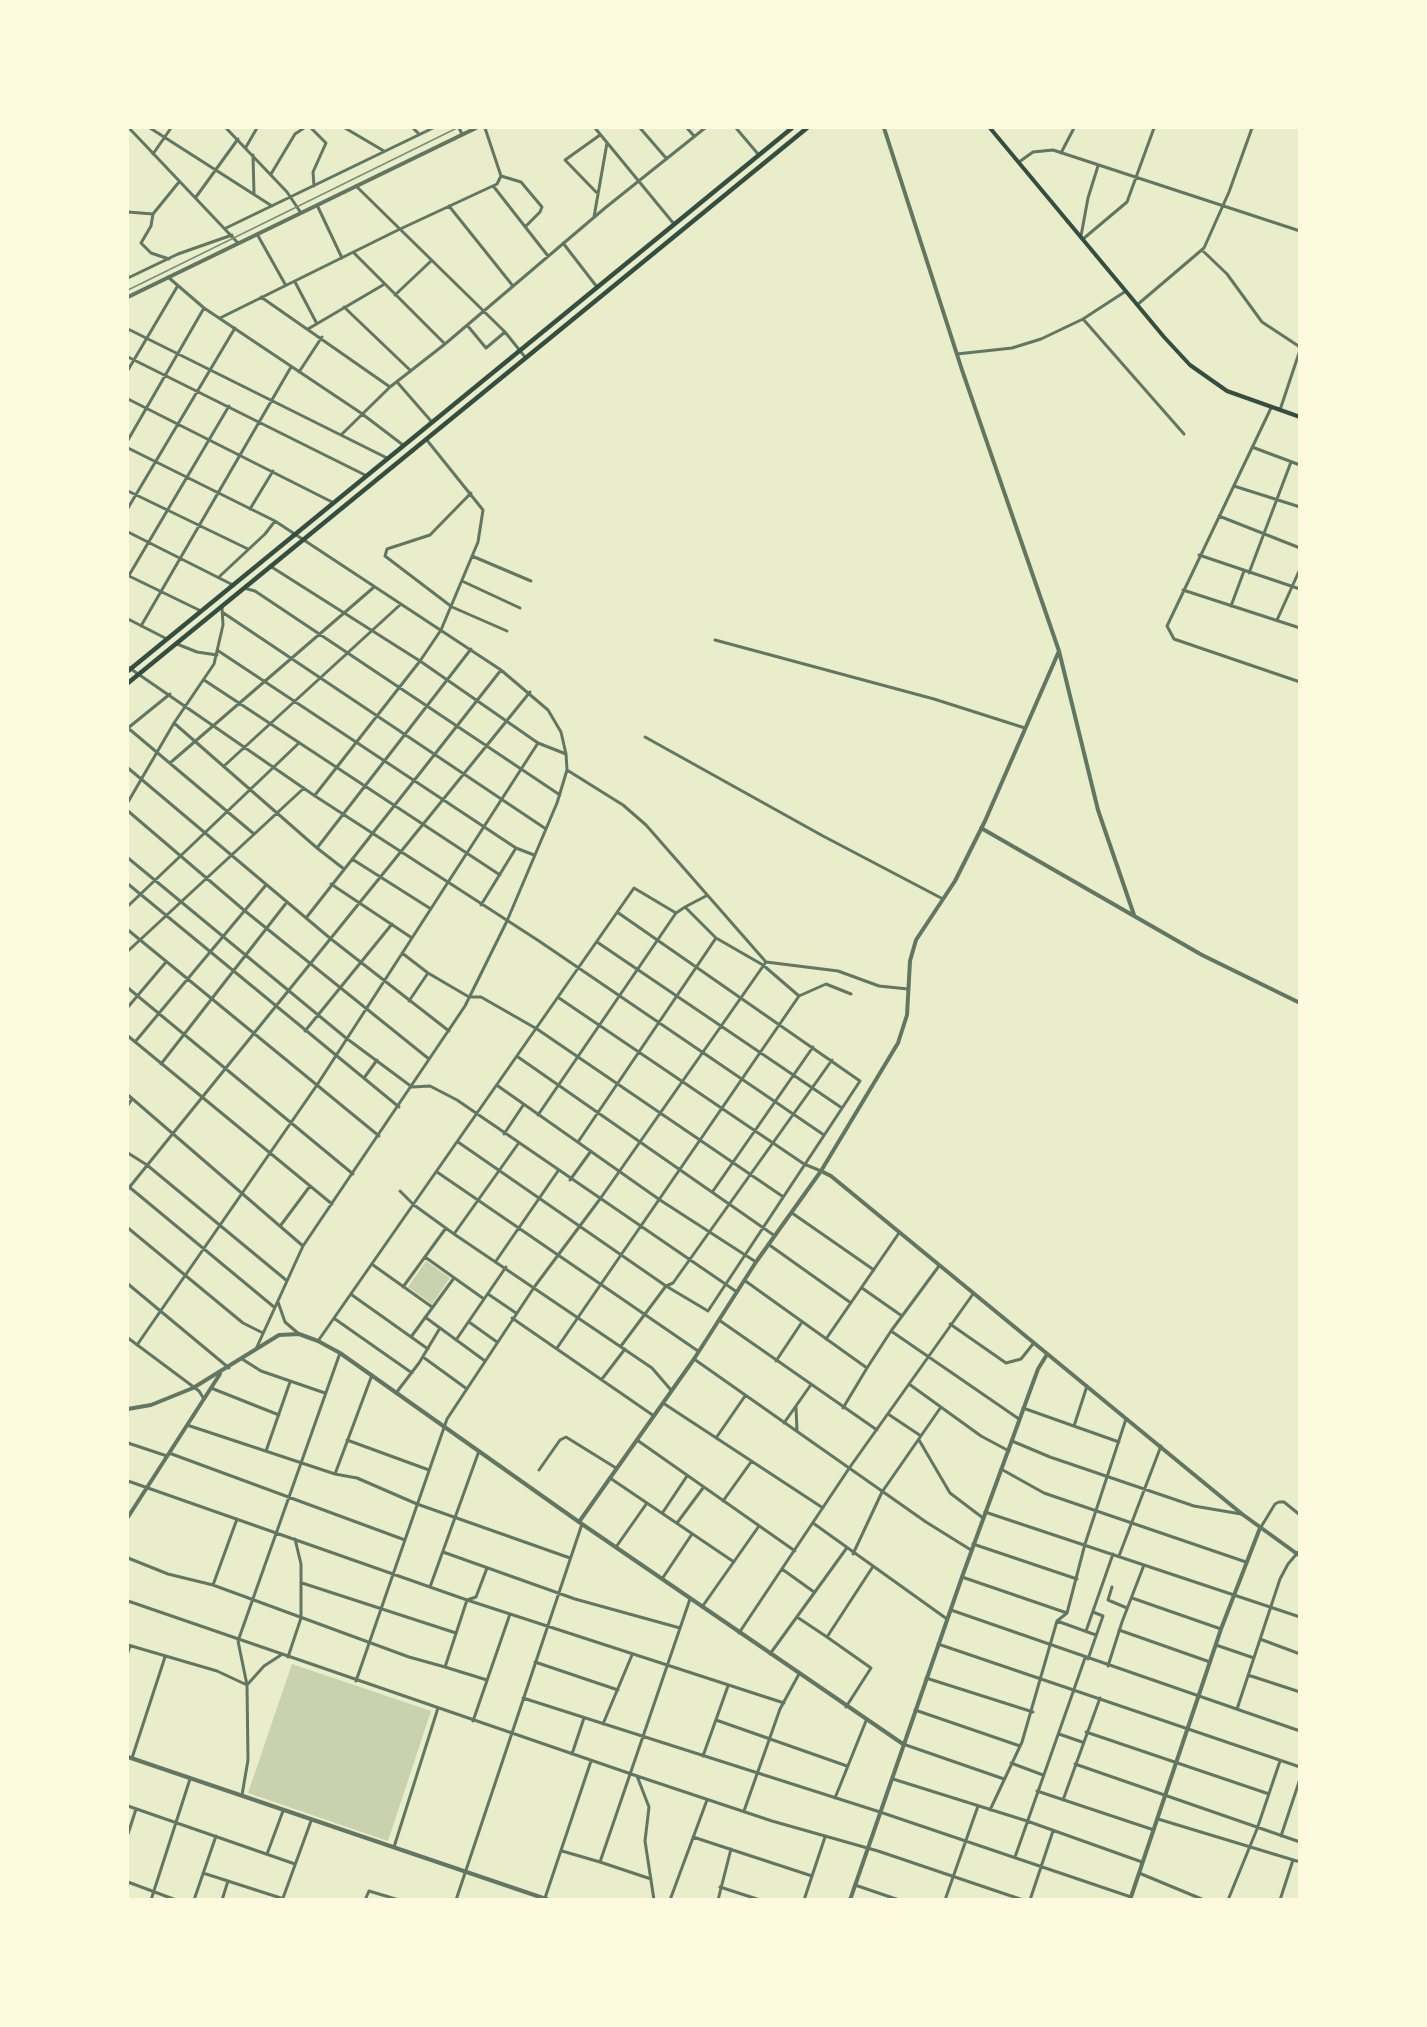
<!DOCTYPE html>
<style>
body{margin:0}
#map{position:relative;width:1427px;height:2027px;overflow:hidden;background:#e9edc9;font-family:"Open Sans",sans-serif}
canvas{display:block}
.frame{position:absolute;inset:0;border:129px solid #fefae0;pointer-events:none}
</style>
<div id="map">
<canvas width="1427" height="2027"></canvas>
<div class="frame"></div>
</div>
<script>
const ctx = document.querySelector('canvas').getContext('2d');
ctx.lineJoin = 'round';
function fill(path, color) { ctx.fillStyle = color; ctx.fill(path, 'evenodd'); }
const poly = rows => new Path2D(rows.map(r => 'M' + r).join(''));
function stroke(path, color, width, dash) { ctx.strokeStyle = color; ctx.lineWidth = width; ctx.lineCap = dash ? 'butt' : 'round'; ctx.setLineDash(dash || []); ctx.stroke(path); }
fill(poly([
 [426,1261,450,1278,432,1304,408,1287],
 [292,1664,431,1711,388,1841,248,1793]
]), '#cad2ad');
stroke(poly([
 [129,128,238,243],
 [150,128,272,206],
 [226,128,287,192,301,213],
 [311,128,326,143,313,172,314,186],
 [345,128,384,151],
 [413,128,419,134],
 [459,128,462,134],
 [595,128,674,224],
 [640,128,666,158],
 [687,128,694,136],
 [736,128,758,154],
 [246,147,257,128],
 [1061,153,1074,128],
 [153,154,171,128],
 [253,155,254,194],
 [1019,162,1033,152,1053,150,1300,231],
 [271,174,295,134,304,128],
 [501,176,521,182,542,207,540,212,525,227],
 [356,186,505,332,525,357],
 [494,187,548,256],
 [596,192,565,160,600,135],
 [196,197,238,139],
 [317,205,342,258],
 [449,206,513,286],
 [128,212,153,214,151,226,141,243,151,253,169,259],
 [153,214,179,182],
 [594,217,607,143],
 [226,228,433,128],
 [257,234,285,284],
 [1081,236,1088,198,1098,166],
 [1083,239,1127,202,1154,128],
 [563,243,597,287],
 [1202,250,1227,274,1262,322,1300,347],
 [354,253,445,344],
 [168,277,204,308,361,413,403,445],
 [128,278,178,254,232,235],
 [295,282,316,322],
 [395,295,431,261],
 [261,297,390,387],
 [1137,305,1204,248,1229,192,1252,128],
 [344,307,411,371],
 [220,318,398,230,497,184,501,176,485,128],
 [1083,319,1184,434],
 [467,325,486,348,505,332],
 [128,329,387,458],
 [308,329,383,285],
 [957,354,1012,348,1041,339,1083,319,1126,291],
 [128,357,367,476],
 [128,370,177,287],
 [299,372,322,337],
 [397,382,431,421],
 [128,399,334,503],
 [1271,408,1167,626,1174,639,1300,682],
 [1280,410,1300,350],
 [341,435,390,387,445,344,605,208,705,128],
 [128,440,204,308],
 [1252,447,1300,465],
 [128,448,275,521,501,670,548,710,561,732,566,754,567,770,557,803,507,921,465,1006,303,1246,256,1349],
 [1234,486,1300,507],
 [128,491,248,549],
 [471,493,430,535,387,549,385,556,452,607,507,631],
 [128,508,235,328],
 [250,509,273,471],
 [1219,516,1300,548],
 [128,532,233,585],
 [1199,555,1300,589],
 [472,556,531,581],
 [270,566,420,661,538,743,566,754],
 [1249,573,1291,462],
 [129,576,201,611],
 [220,576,265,534,275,521],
 [128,577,229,406],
 [462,581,520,608],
 [244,588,255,591,560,795],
 [1183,590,1300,628],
 [1231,606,1244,571],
 [222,612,546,829],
 [128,619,167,639],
 [1277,620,1300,569],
 [141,626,291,367],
 [715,640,934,699,1025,728],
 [177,644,197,652,217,655],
 [217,650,516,848],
 [128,667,315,796,539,941,824,1135],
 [204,680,500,875],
 [174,723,317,848,344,869],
 [128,728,254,834],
 [128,728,170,694],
 [645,737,823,836,943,899],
 [170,763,373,588],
 [224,766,401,604],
 [128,768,331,939,449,1031],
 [567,770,623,805,646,825,766,962,838,971,879,986,908,989],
 [315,795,420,661,441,630,478,542,483,510,426,439],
 [128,802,174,723,214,664,223,625,222,607],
 [128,811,245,911,429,1059],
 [317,848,471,649],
 [128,858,346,1038,412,1087,430,1086,457,1100,737,1292],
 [352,859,431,909],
 [128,884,399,1107],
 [331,884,412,938],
 [481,905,516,848,534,855],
 [128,906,299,743],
 [685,907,706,896],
 [306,918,501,670],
 [128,930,379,1136],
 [597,942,842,1108],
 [128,951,304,788],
 [402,953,428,973,469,997,481,997,537,1029,782,1196],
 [128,988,353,1174],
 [559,998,804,1164,821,1171],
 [409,1001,428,973],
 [128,1007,166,962],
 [305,1031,392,924],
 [128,1036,332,1204],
 [135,1042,266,885],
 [518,1057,775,1236],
 [161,1064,287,902],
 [364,1078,377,1060],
 [498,1086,660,1200,756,1262],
 [128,1095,303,1246],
 [128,1105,132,1099],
 [538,1115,676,913],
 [504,1134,524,1104],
 [458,1142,666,1286,708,1311,860,1081,617,912],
 [578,1142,716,938],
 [128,1153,147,1165,286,1280],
 [437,1172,698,1351],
 [570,1180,591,1151],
 [128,1186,274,1307],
 [128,1189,530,692],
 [400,1191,414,1205,454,1234,652,1368,671,1390],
 [713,1191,813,1047],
 [792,1213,874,1270],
 [281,1225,310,1186],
 [128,1228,243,1323,263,1333],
 [454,1234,518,1144],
 [768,1244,851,1303],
 [425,1257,484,1299],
 [496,1261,558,1171],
 [373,1265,432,1307],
 [939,1266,891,1331,1019,1419],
 [744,1280,867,1368,843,1408],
 [128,1284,229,1368],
 [403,1287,446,1228],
 [862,1288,902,1316],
 [488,1294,516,1313],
 [352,1295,428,1349],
 [278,1302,285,1322,299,1334],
 [425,1317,485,1361],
 [512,1318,654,1416],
 [335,1319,412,1373],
 [719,1320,877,1430],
 [469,1322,497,1342],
 [950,1324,1006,1363,1021,1359,1033,1344],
 [411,1337,454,1278],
 [128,1338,199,1391,204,1399],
 [826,1339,899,1233],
 [456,1340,506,1267],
 [318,1341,634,888,676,913,685,907,716,938,763,965,799,996,826,984,851,994],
 [137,1345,317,1085,538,743],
 [621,1346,666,1286,673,1283,832,1060],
 [557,1348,799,996],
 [423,1357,467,1389],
 [242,1359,261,1371,325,1393],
 [694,1359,926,1522,971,1550],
 [776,1361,802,1322],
 [867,1368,891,1331],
 [602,1379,625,1349],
 [909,1384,981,1436,1009,1451],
 [211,1388,279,1415],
 [396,1393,419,1363,440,1328],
 [663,1403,823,1508],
 [796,1407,797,1431],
 [1023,1408,1119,1442],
 [888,1414,921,1436],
 [784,1423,810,1386],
 [187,1425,335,1474,357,1478,417,1504,570,1558],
 [1074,1426,1087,1386],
 [716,1438,745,1396],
 [347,1440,429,1470],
 [637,1440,795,1551],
 [919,1440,950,1493,983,1518],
 [1012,1441,1050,1457,1194,1506,1241,1514],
 [128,1443,167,1456],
 [266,1451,290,1382],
 [169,1453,405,1540],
 [1001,1469,1044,1493,1246,1562],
 [539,1470,560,1440,566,1437,616,1468],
 [335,1474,372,1375],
 [610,1478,734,1562],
 [128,1481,467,1600,784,1703],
 [723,1501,751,1462],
 [663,1512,687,1476],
 [985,1512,1300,1617],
 [677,1523,703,1488],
 [813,1523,947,1619],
 [1261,1527,1275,1504,1279,1502,1284,1502,1300,1515],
 [973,1544,1077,1579],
 [616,1547,647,1503],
 [443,1552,575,1599,680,1628],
 [853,1554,882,1492,941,1407],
 [1119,1556,1161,1446],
 [128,1558,168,1574,213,1585,409,1657,445,1667],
 [487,1568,476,1597,467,1600,445,1667,487,1680],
 [782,1569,814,1592],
 [962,1577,1067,1613],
 [662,1579,692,1534],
 [302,1583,456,1633],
 [213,1585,237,1519],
 [430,1587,479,1451],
 [1112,1587,1108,1600,1127,1608],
 [1132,1598,1221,1629],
 [128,1601,637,1776,772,1821,878,1851,1023,1900],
 [702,1607,759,1526],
 [951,1610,1300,1731],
 [797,1617,827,1637,872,1568],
 [1057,1621,1096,1635],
 [1119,1630,1210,1662],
 [1086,1631,1113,1554],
 [739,1633,850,1467,973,1294],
 [827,1637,871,1668,846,1707],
 [1260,1639,1300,1654],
 [938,1644,1300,1767],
 [128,1645,217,1671,247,1685,264,1666,281,1655],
 [1216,1645,1254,1658],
 [128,1652,130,1646],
 [770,1654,846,1549],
 [288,1657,301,1618,301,1564,295,1539],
 [1088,1659,1103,1616,1093,1612],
 [535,1662,618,1690],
 [1108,1666,1122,1622,1144,1565],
 [1248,1675,1300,1692],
 [926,1678,1033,1712],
 [356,1681,447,1419,535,1286,600,1199,766,962],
 [523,1698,880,1812,1131,1897],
 [1237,1709,1280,1579,1288,1564,1300,1550],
 [915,1710,1020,1746],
 [716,1720,847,1766],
 [473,1721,510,1614],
 [603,1724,632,1655],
 [1086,1732,1269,1794],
 [1059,1734,1082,1742],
 [903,1744,1004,1779],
 [572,1754,584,1718],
 [703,1756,728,1686],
 [132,1758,165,1657],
 [1011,1763,1043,1775],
 [1075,1764,1300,1842],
 [637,1776,649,1807,645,1841,654,1900],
 [893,1779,1027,1821,1142,1862],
 [1037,1791,1154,1830],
 [242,1795,248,1760,247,1685,238,1641,340,1353],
 [835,1798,866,1721],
 [1063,1800,1100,1698],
 [128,1806,295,1864],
 [990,1810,1022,1742,1057,1621,1067,1613,1085,1544,1126,1419],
 [744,1811,780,1709,799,1674],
 [1158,1819,1300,1862],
 [128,1834,136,1809],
 [1281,1836,1300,1779],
 [693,1837,812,1876],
 [394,1847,438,1708],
 [562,1851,600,1862,690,1599],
 [267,1854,283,1811],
 [1015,1857,1085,1658],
 [600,1862,651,1879],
 [203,1873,287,1900],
 [1139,1873,1204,1900],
 [128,1882,176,1900],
 [855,1885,899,1900],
 [720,1887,760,1900],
 [283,1898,311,1821],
 [545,1898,591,1761],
 [151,1900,190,1779],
 [194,1900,216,1836],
 [222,1900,228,1881],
 [365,1900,369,1891,399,1900],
 [456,1900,582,1524],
 [670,1900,707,1800],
 [718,1900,731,1849],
 [804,1900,825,1837],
 [945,1900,978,1806],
 [1030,1900,1053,1831],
 [1228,1900,1257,1829,1280,1761],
 [1280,1900,1293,1860]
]), '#617663', 3);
stroke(poly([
 [884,128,962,370,1059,651,1098,810,1134,915],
 [128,297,476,128],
 [981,828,1202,955,1300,1003],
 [821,1171,831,1176,1242,1514,1300,1556],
 [128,1409,151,1405,193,1388,279,1335,299,1334,318,1341,340,1353,579,1522,903,1744],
 [128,1517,220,1374],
 [579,1522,694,1359,756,1262,821,1171,898,1043,907,1015,910,961,916,940,955,881,985,821,1059,651],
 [128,1757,549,1900],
 [850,1900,962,1577,1038,1369,1046,1356],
 [1130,1900,1221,1629,1260,1528]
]), '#617663', 4);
stroke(poly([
 [990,128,1164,337,1190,365,1227,391,1300,417]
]), '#344e41', 4);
stroke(poly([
 [128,671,792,128],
 [128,683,807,128]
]), '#344e41', 4.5);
stroke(poly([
 [128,290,457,128]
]), '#7c8e77', 1.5);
</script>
